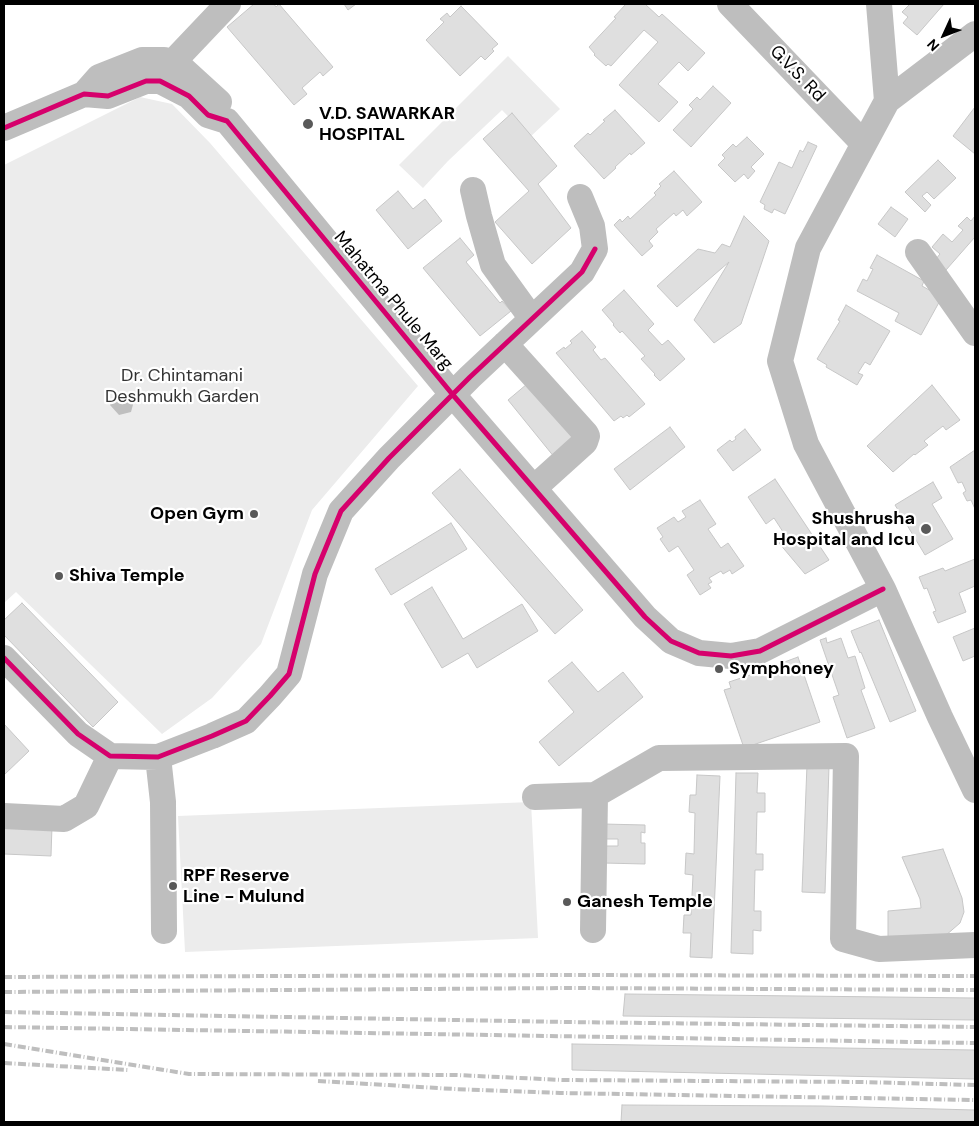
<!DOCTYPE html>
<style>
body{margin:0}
#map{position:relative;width:979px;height:1126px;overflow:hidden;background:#fff;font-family:"DM Sans",sans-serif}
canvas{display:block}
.frame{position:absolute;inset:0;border:5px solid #000;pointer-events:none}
.north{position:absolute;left:919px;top:10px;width:50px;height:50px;-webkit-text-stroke:4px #fff;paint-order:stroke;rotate:227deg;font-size:14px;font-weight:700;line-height:20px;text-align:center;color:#000}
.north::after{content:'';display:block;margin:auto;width:18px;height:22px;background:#000;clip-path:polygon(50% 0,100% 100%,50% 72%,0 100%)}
</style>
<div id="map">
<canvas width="979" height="1126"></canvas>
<div class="frame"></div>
<div class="north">N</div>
</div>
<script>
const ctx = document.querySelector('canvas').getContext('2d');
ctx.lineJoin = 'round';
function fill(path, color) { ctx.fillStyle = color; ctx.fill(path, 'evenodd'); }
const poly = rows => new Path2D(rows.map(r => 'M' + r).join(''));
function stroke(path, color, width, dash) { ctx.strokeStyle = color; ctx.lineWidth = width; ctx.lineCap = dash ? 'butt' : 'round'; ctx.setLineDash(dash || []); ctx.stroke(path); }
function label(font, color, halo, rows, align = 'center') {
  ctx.font = font + ' "DM Sans",sans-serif'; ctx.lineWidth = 4.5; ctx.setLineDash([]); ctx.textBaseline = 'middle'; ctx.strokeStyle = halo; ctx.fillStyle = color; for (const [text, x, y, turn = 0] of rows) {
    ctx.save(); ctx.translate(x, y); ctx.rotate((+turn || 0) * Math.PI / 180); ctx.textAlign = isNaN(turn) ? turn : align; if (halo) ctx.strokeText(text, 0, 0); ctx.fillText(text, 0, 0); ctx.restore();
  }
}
fill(poly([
 [508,56,560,109,529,138,502,110,448,161,423,188,399,165],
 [140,97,172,104,210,143,418,386,312,510,261,644,212,698,162,734,16,592,4,603,4,165],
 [531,802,538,938,185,952,178,816]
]), '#ececec');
fill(poly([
 [125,392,134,401,131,412,119,415,110,405,114,394]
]), '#bfbfbf');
const building = poly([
 [254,4,274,4,276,7,279,4,333,67,323,76,320,72,302,88,307,94,294,105,227,27,254,4],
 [344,4,356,4,348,10,344,4],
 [626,4,645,4,659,17,662,14,705,53,688,71,679,62,658,84,678,102,659,122,619,85,658,42,644,30,611,66,608,64,606,66,594,55,595,54,589,47,616,18,614,17,626,4],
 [910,4,944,4,917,35,903,23,908,17,902,12,910,4],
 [461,6,498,44,492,49,494,51,485,60,481,56,460,76,426,40,444,22,440,19,447,13,450,17,461,6],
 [713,86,731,103,691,147,673,130,693,109,689,105,697,97,700,100,713,86],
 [975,107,975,154,953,136,975,107],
 [615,110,645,143,631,155,630,153,615,167,616,168,604,179,574,146,588,133,590,135,605,121,603,120,615,110],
 [512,113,557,166,538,184,571,228,532,264,495,222,529,191,483,139,512,113],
 [747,137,764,154,751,167,755,171,748,179,744,174,735,182,718,165,725,158,722,155,733,144,736,147,747,137],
 [808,142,817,146,785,214,774,209,772,213,764,209,765,205,760,202,779,162,792,168,800,150,803,152,808,142],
 [938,160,956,178,934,199,927,192,922,196,931,205,925,212,905,192,938,160],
 [674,171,702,202,687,216,683,210,676,216,674,213,656,229,658,232,649,241,653,246,642,256,614,225,620,219,622,222,628,216,630,219,656,195,654,193,661,186,659,184,674,171],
 [398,191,413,209,425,199,442,221,408,249,376,210,398,191],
 [891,207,908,219,895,237,878,224,891,207],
 [744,216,769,241,741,324,714,343,694,320,729,262,677,307,657,286,698,249,715,253,722,244,730,247,744,216],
 [975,216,975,237,946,270,935,260,940,254,932,247,943,234,952,242,963,230,958,226,967,217,971,221,975,216],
 [460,238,474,255,466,262,500,303,502,301,511,311,480,336,423,268,460,238],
 [877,255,924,281,922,286,942,297,921,335,895,321,899,313,857,291,863,279,867,281,873,269,870,268,877,255],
 [624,290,654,324,648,330,662,345,668,340,685,359,660,381,654,375,655,374,641,359,645,356,622,331,620,333,613,325,614,324,602,310,624,290],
 [846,305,890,331,870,365,865,362,858,373,863,375,857,385,826,367,827,365,817,359,840,321,838,320,846,305],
 [582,331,596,347,593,350,601,360,605,358,645,404,629,417,627,415,623,418,621,416,614,421,556,353,564,347,565,349,572,343,570,341,582,331],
 [533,379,580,437,555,458,508,400,533,379],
 [932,385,960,420,946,430,943,426,924,441,928,445,915,455,914,454,893,472,867,446,932,385],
 [670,427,685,447,630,490,614,469,670,427],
 [745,429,761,450,733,471,717,450,730,440,732,442,736,439,735,437,745,429],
 [975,450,975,509,971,500,967,501,963,493,966,491,962,482,958,483,950,467,975,450],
 [460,469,583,610,555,634,432,493,460,469],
 [775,479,829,560,805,574,779,543,787,538,774,518,766,524,748,497,775,479],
 [933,482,942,498,932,504,953,539,925,555,895,505,933,482],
 [700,500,716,524,708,529,721,548,728,543,744,566,732,574,730,570,723,574,721,571,709,578,712,582,708,584,711,588,700,595,687,575,694,570,678,546,669,552,660,539,663,537,657,528,674,517,678,522,686,517,682,511,700,500],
 [451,523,467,549,391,595,375,569,451,523],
 [975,559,975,586,959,593,966,612,938,623,933,612,936,611,927,588,924,589,919,577,943,568,945,571,975,559],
 [432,587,463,639,522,604,538,631,477,668,468,653,442,668,404,604,432,587],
 [22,603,118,702,93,727,4,635,4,620,22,603],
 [879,620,916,711,890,722,861,652,860,653,851,631,879,620],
 [975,628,975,656,963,661,953,637,975,628],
 [826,638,827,643,841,638,848,658,855,656,865,688,861,690,875,728,847,738,833,697,839,695,820,640,826,638],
 [798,657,820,722,744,748,724,690,731,688,729,682,780,665,779,664,798,657],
 [572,662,598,692,623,672,643,697,559,766,539,742,574,712,548,681,572,662],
 [4,724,29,751,4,775,4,724],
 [807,765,829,766,825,893,802,892,807,765],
 [736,773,758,773,757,793,765,793,765,812,757,812,756,854,763,854,763,870,755,870,754,911,761,911,761,931,753,930,753,954,731,953,736,773],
 [697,775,720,776,712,958,690,957,691,933,683,933,684,915,691,915,693,875,685,874,686,853,694,854,695,813,689,812,690,795,696,795,697,775],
 [4,824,52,826,51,856,4,854,4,824],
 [603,824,645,825,645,833,641,832,641,843,645,843,645,864,603,863,603,846,618,846,618,839,603,839,603,824],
 [943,849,962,898,964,912,960,923,945,936,888,937,888,911,921,908,920,899,902,857,943,849],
 [625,994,975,998,975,1020,623,1016,625,994],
 [572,1044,975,1050,975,1079,572,1070,572,1044],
 [622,1105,822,1106,975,1110,975,1122,621,1122,622,1105]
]);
fill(building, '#dfdfdf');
stroke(building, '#c7c7c7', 1);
stroke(poly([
 [730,4,864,144],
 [879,4,887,101],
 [975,34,887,101,808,248,780,361,806,444,883,589,940,717,975,790],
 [164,76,173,62,228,4],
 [84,94,99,77,142,60,164,60,173,62,185,71,219,102],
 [4,128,84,94,108,96,146,81,160,81,189,96,208,115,227,121,453,395,645,617,671,641,699,653,731,656,760,651,883,589],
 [473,190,479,216,493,265,532,319],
 [918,252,975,333],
 [505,344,586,434,587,436,585,442,534,488],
 [4,658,78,734,110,756,158,757,212,736,246,721,270,696,289,674,315,574,341,511,389,458,470,377,582,272,595,249,592,226,580,197],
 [158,757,163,802,164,931],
 [535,797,595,795,659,758,846,756,843,939,879,949,975,945],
 [4,816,64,819,86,806,110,756],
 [593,930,595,795]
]), '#bebebe', 26);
stroke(poly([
 [4,977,568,975,975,976],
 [4,992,568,988,975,990],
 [4,1012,566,1022,975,1027],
 [4,1027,975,1043],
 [4,1044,189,1074,456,1075,563,1080,861,1082,975,1085],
 [4,1063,128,1070],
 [318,1081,454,1089,560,1093,975,1100]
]), '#bebebe', 4, [8, 2.5, 1, 2.5]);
stroke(poly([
 [4,128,84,94,108,96,146,81,160,81,189,96,208,115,227,121,453,395,645,617,671,641,699,653,731,656,760,651,883,589],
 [4,658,78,734,110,756,158,757,212,736,246,721,270,696,289,674,315,574,341,511,389,458,470,377,582,272,595,249]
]), '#d6006c', 5);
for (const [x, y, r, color] of [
 [308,124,6,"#595959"],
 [254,514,5,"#595959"],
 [926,529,6,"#595959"],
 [59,576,5,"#595959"],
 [719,669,5,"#595959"],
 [173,886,5,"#595959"],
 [567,902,5,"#595959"]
]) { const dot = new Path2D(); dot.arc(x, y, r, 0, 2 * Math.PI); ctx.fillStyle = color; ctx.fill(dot); stroke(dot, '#fff', 2); }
label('18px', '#000', '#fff', [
 ["G.V.S. Rd",797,74,46],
 ["Mahatma Phule Marg",393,301,50]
]);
label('bold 18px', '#000', '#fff', [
 ["V.D. SAWARKAR",319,114],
 ["HOSPITAL",319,135],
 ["Open Gym",244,514,"right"],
 ["Shushrusha",915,519,"right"],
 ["Hospital and Icu",915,540,"right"],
 ["Shiva Temple",69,576],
 ["Symphoney",729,669],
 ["RPF Reserve",183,876],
 ["Line - Mulund",183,897],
 ["Ganesh Temple",577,902]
], 'left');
label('18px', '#333', '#fff', [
 ["Dr. Chintamani",182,376],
 ["Deshmukh Garden",182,397]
]);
</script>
